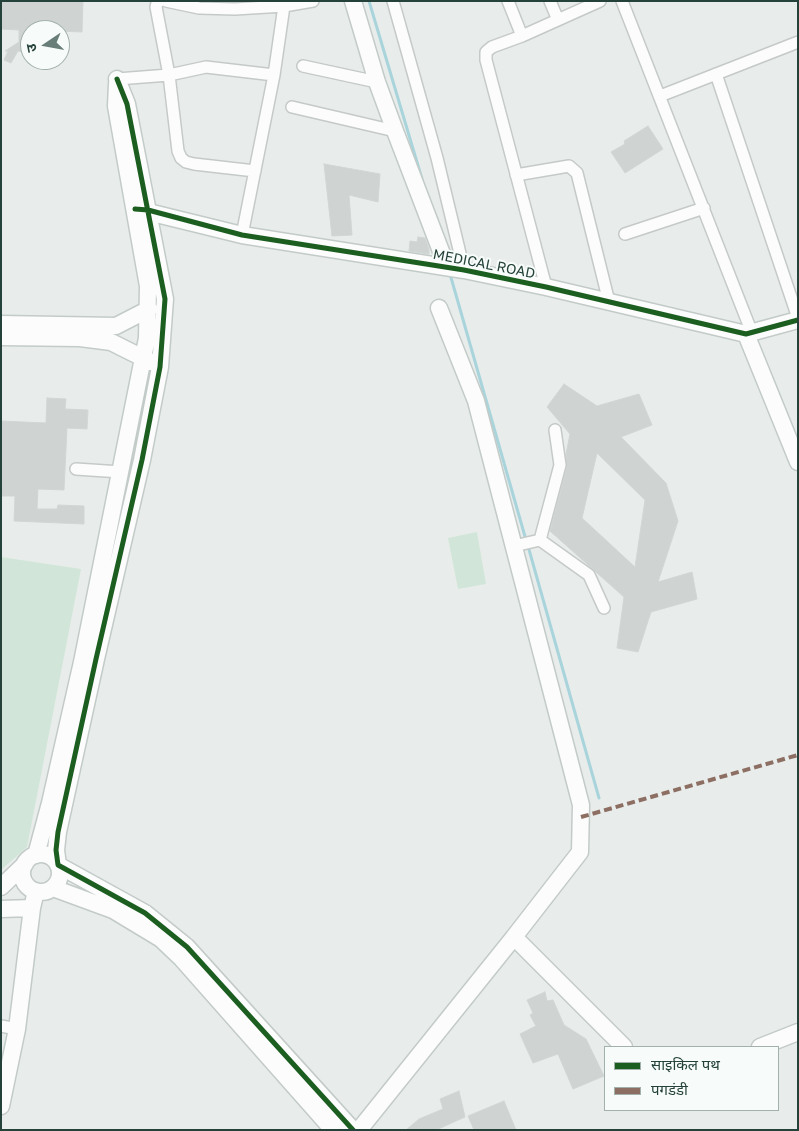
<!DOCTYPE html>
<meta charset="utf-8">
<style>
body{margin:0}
#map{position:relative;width:799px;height:1131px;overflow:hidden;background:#e8edeb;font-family:"Golos Text","Noto Sans Devanagari",sans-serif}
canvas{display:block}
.frame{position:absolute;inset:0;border:2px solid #24423a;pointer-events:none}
.legend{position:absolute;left:604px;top:1046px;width:175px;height:65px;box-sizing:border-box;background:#f7fbf9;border:1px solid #a3b1ad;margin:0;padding:6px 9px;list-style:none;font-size:15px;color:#24423a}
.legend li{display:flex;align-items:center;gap:10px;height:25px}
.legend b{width:25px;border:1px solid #a3b1ad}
.north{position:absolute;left:20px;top:20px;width:50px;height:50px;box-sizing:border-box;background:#f7fbf9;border:1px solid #a3b1ad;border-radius:50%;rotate:258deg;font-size:14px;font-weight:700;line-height:20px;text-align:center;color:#24423a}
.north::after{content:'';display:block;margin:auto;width:18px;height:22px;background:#697e78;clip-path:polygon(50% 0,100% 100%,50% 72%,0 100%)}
</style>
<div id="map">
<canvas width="799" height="1131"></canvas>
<div class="frame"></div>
<ul class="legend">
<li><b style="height:6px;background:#1b5e20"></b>साइकिल पथ</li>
<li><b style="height:6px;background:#8d6e63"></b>पगडंडी</li>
</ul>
<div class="north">उ</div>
</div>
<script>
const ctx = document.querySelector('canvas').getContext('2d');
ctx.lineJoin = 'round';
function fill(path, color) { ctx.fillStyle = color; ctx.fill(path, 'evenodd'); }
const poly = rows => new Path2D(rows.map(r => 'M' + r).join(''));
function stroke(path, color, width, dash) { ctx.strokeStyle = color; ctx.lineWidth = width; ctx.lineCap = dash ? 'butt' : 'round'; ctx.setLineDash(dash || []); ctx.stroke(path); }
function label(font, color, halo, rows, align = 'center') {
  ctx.font = font + ' "Golos Text",sans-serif'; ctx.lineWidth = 4; ctx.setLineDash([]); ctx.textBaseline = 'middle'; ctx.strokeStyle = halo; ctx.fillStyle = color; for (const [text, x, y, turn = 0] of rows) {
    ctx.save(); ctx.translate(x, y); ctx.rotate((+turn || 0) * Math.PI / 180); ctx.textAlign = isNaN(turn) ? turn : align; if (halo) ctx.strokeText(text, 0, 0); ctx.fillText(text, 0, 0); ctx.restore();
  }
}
fill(poly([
 [477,532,486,584,458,589,448,538],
 [1,557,81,569,27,847,1,870]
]), '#d1e6d8');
stroke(poly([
 [369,1,422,179],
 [450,274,526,540],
 [528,546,599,798]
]), '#a9d4db', 3);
const building = poly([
 [1,1,83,1,82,32,30,30,30,53,18,51,11,63,4,60,8,51,5,51,19,42,19,30,1,29,1,1],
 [648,126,663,149,625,173,611,152,625,144,624,141,648,126],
 [324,164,380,174,378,202,349,195,352,235,332,236,324,164],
 [418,237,425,238,429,249,429,254,409,251,410,241,417,242,418,237],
 [564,384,597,406,639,394,652,425,621,437,666,483,678,521,658,582,692,572,697,599,651,612,638,652,617,648,624,597,550,531,567,467,566,454,570,434,547,407,564,384],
 [597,453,645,500,635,567,582,518,597,453],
 [47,398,66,399,65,409,88,410,87,429,67,428,64,490,38,489,37,509,57,509,58,505,84,506,84,524,14,521,15,496,1,496,1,421,46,423,47,398],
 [545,992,547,1001,553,1000,564,1025,586,1039,604,1076,573,1089,558,1054,533,1063,520,1034,536,1026,530,1015,533,1013,527,1000,545,992],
 [459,1091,465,1117,436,1130,406,1130,419,1119,443,1109,440,1099,459,1091],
 [504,1101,516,1130,474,1130,468,1116,504,1101]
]);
fill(building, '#cfd4d2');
stroke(building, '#d1d6d4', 1);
const street = poly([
 [160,1,157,3,156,7,169,75,178,151,181,158,186,162,194,164,255,171],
 [166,1,199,8,235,9,284,6,313,1],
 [393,1,437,158,464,270],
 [508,1,522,36,600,1],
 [550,1,558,20],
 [622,1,752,333],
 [522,36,492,47,486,52,486,60,546,287],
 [303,66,377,82],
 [716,74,798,318],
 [117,79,169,75,206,67,274,75],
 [660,96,798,42],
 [292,107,395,131],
 [516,175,569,166,577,173,609,302],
 [625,234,704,208],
 [242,235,274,75,284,6],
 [76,469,121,472],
 [540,540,560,465,555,430],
 [514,546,540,540,589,575,604,608],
 [1,1026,17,1029]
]);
const secondary = poly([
 [353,1,377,82,395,131,447,267],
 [117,79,127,104,165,299,160,367,142,460,96,659,58,832,56,850,58,865,145,913,187,947,353,1130],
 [140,210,242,235,464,270,546,287,746,334,798,320],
 [439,308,476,401,581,805,580,852,514,937],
 [1,324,116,326,149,309],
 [746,334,798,462],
 [1,337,80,338,111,342,151,362],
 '22 873a19 19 0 1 1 38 0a19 19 0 1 1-38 0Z',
 [36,855,50,803,82,662,147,338,148,286,116,106,117,84],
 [1,887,25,864],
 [53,888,113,910,161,939,181,958,333,1130],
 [1,909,32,908],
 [760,1047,798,1032],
 [1,1106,17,1029,32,908,36,891],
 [359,1130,514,937,624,1047]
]);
stroke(street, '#c5cac8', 14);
stroke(secondary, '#c3cbc8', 19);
stroke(street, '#fcfcfc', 11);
stroke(secondary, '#fcfcfc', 16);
stroke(poly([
 [581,817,798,755]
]), '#8d6e63', 4, [8, 4]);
stroke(poly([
 [117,79,127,104,165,299,160,367,142,460,96,659,58,832,56,850,58,865,145,913,187,947,353,1130],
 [135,209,148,210,242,235,464,270,546,287,746,334,798,320]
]), '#1b5e20', 5);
label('14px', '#24423a', '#f7fbf9', [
 ["MEDICAL ROAD",484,264,11]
]);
</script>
